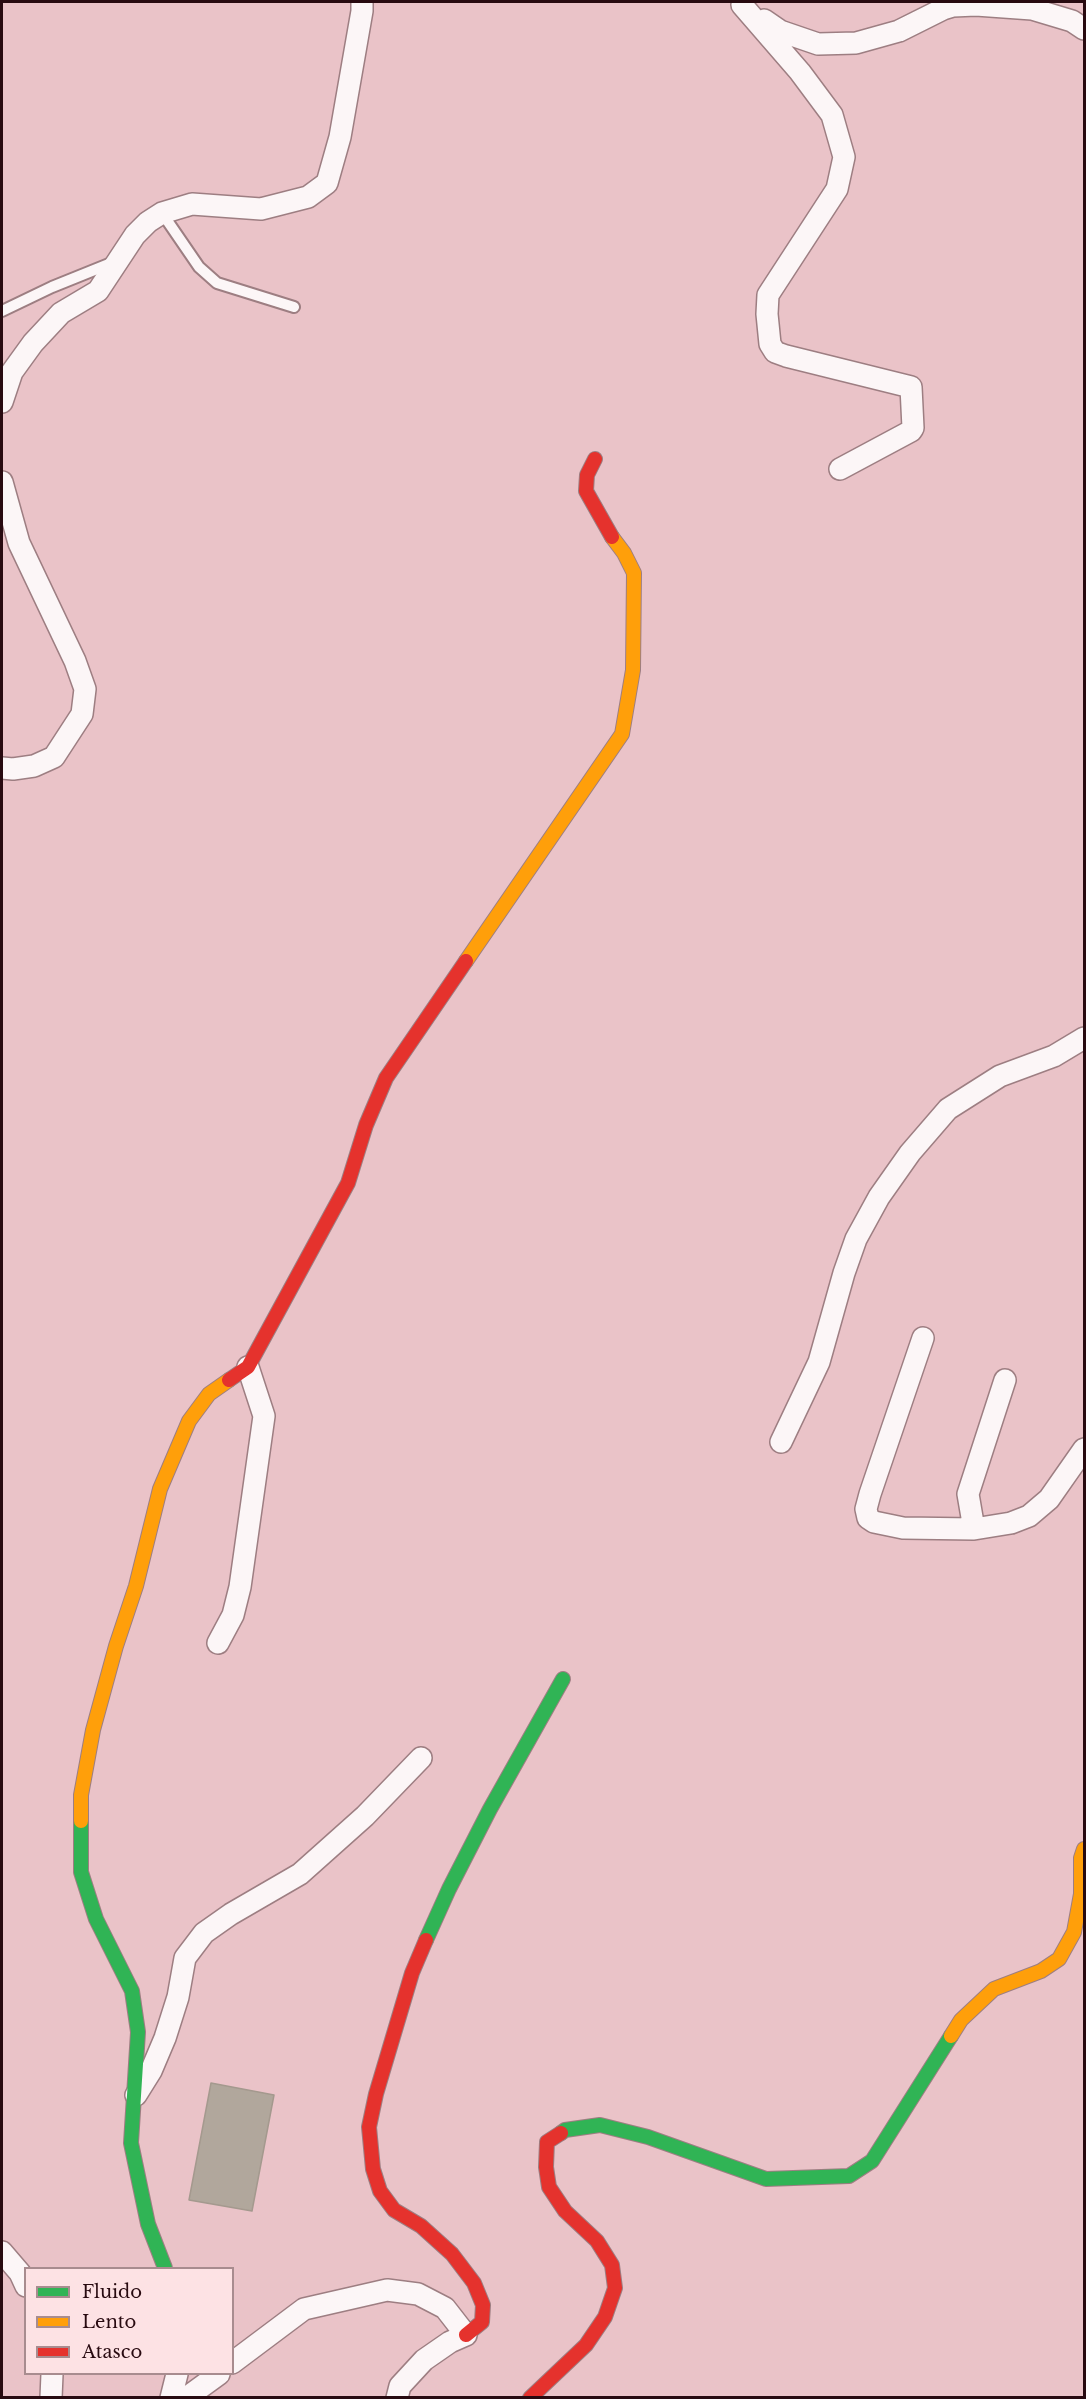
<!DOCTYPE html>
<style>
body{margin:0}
#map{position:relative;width:1086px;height:2399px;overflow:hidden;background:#eac3c8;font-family:"Libre Baskerville",serif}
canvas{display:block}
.frame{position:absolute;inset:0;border:3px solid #280a10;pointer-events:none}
.legend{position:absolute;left:24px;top:2267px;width:210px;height:108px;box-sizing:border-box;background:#fde2e4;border:2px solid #a88c8f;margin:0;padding:8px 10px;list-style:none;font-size:18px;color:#280a10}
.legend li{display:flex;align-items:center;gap:12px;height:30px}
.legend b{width:30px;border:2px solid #a88c8f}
</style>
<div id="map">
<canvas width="1086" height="2399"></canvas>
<div class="frame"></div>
<ul class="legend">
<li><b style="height:8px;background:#30b455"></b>Fluido</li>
<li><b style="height:8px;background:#ff9f0a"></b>Lento</li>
<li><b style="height:8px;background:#e5322d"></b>Atasco</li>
</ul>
</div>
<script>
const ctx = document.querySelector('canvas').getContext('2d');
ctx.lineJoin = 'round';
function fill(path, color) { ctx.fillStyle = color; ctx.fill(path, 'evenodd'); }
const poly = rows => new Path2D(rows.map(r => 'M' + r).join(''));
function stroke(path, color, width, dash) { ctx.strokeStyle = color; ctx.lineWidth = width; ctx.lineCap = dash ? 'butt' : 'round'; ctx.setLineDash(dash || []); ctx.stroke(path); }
const building = poly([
 [211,2083,274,2095,252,2211,189,2200,211,2083]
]);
fill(building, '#b1a79c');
stroke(building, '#a4998e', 1.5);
const lane = poly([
 [162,213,199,267,217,283,294,307],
 [2,311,52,287,114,262]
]);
const street = poly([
 [742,5,800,72,832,115,844,157,837,189,768,295,767,314,770,344,775,352,786,356,911,387,913,428,911,431,840,469],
 [764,20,780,31,818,44,856,43,899,31,943,9,953,6,976,5,1032,9,1072,21,1084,29],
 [2,402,12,372,33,343,61,313,98,291,135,235,148,222,162,213,192,204,261,209,308,197,327,183,340,137,362,11,362,2],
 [2,482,19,543,75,661,85,689,82,714,54,757,34,766,13,769,2,768],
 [923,1338,870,1494,866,1509,868,1518,874,1522,903,1528,974,1529],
 [1005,1380,968,1494,974,1529,1011,1523,1029,1516,1049,1499,1084,1449],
 [781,1442,819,1362,844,1273,856,1239,879,1197,910,1153,948,1109,1000,1076,1054,1056,1084,1038],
 [218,1643,233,1615,240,1587,264,1416,248,1367],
 [136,2095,151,2071,165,2038,178,1997,185,1958,204,1933,231,1914,300,1874,365,1816,421,1758],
 [2,2252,20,2273,26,2286],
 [232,2363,304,2309,387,2290,418,2294,445,2308,466,2335,450,2342,424,2360,400,2386,397,2398],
 [51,2398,52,2374],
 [171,2398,177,2374],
 [186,2398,219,2374]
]);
const fast = poly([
 [81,1821,81,1872,96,1919,132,1991,138,2032,131,2143,148,2224,165,2268],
 [426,1940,449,1889,490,1809,563,1679],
 [561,2133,565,2130,600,2125,648,2137,766,2179,849,2176,872,2161,951,2036]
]);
const slow = poly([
 [466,961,622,734,633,670,634,573,624,553,612,537],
 [81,1821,81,1795,93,1730,116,1646,136,1586,160,1489,189,1421,209,1394,229,1380],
 [951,2036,961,2020,994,1989,1041,1971,1059,1959,1074,1932,1081,1894,1081,1858,1084,1849]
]);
const jam = poly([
 [595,459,587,475,586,491,612,537],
 [229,1380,248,1367,348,1183,366,1125,386,1078,466,961],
 [426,1940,412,1973,376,2094,369,2127,373,2169,380,2191,394,2210,421,2226,452,2254,474,2283,483,2305,482,2322,466,2335],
 [530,2398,586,2345,605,2317,615,2288,612,2265,597,2241,565,2211,549,2187,546,2167,547,2142,561,2133]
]);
stroke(lane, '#9d7e82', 14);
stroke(street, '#9d7e82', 24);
stroke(fast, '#9d7e82', 16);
stroke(slow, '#9d7e82', 16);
stroke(jam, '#9d7e82', 16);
stroke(lane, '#fcf6f7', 10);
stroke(street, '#fcf6f7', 21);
stroke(fast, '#30b455', 14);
stroke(slow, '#ff9f0a', 14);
stroke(jam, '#e5322d', 14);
</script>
